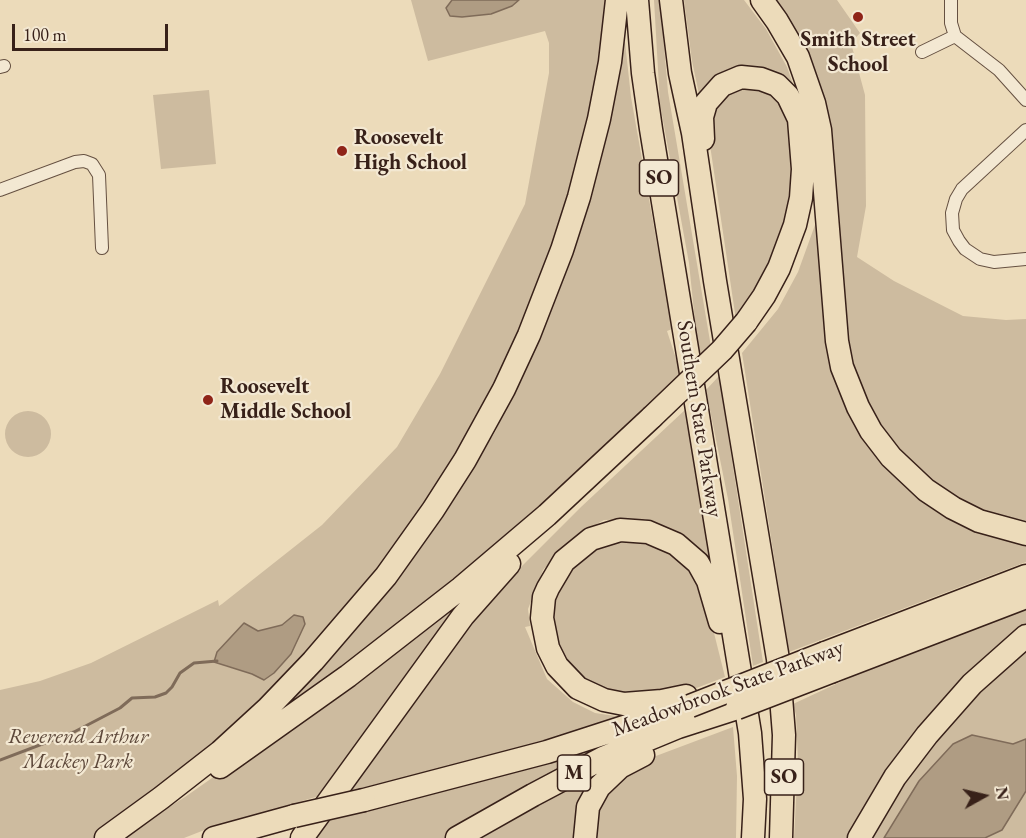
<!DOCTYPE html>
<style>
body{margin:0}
#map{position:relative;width:1026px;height:838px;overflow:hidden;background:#ecdbba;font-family:"EB Garamond",serif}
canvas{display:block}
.north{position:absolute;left:954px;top:766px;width:60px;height:60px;-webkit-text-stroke:4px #f3e8d2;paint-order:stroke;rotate:82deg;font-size:16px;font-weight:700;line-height:24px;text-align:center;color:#382119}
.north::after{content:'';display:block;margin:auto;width:21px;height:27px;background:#382119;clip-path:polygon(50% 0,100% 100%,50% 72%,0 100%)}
.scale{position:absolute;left:12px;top:24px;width:156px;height:27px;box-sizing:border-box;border:3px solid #382119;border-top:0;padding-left:8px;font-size:18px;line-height:21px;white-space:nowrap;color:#382119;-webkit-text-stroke:4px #f3e8d2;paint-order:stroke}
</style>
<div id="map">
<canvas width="1026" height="838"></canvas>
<div class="north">N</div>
<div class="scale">100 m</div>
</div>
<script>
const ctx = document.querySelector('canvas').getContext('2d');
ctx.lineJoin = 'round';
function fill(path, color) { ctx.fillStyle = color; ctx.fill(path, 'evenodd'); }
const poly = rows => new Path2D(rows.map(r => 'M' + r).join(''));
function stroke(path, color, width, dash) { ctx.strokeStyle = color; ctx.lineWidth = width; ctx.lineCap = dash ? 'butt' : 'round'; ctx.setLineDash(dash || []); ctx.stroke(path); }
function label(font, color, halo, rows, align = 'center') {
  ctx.font = font + ' "EB Garamond",serif'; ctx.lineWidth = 4.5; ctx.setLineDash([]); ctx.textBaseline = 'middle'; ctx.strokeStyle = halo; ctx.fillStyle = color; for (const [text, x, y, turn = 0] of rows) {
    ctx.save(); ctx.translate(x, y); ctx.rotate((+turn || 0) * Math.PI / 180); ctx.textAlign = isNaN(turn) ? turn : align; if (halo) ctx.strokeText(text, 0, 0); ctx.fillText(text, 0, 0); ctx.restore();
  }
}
fill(poly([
 [411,0,613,0,573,205,494,401,365,596,239,729,97,838,0,838,0,690,40,681,91,663,218,600,219,606,222,604,322,525,397,447,440,374,525,204,549,73,549,43,545,31,428,61],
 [244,624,258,631,282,625,264,680,253,674,225,666,223,646],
 [654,0,660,0,668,92,711,347,699,360,689,263,660,104],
 [684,0,744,0,766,29,787,67,798,98,768,75,703,95,699,94,692,61],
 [765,0,837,0,860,33,851,43,865,95,866,206,857,257,894,281,963,316,1006,320,1026,319,1026,530,954,505,888,447,842,344,826,157],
 [620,42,625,42,631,97,672,329,667,331,682,377,503,546,257,734,429,534,495,432,560,289,601,161],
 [755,84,774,92,789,112,796,184,773,267,736,320,707,125,714,101,731,87],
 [209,90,216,164,161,169,153,95],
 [815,225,821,226,827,300,879,454,1026,540,1026,562,789,652,742,353,778,309,798,272],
 [719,376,763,662,753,666,728,499,706,390],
 [686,409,710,557,705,559,693,545,645,519,604,520,577,535,543,570,528,609,530,626,525,627,547,679,573,702,595,713,622,717,553,742,349,791,467,627,506,582,581,507],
 '5 434a23 23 0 1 1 46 0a23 23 0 1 1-46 0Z',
 [617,536,670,547,690,569,705,597,725,677,681,694,629,702,569,674,552,640,549,605,556,590,587,549],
 [495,568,319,796,207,829,184,838,120,838,185,797,279,731],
 [1026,607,1026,632,854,838,794,838,798,763,796,715,793,704,864,671],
 [1026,647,1026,739,1013,744,972,735,919,781,884,838,866,838,942,725],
 [733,727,737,776,736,838,591,838,597,802,640,762],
 [647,732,533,788,445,838,314,838,336,814,594,750],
 [614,762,581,838,471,838],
 [1026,791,1026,838,985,838,1002,830]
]), '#cdbb9f');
const water = poly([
 [452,0,519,0,512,6,491,14,462,17,450,16,446,8,452,0],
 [294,615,303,617,305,624,291,654,274,673,264,680,252,674,214,662,217,652,244,623,258,631,282,625,294,615],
 [972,735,1013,744,1026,739,1026,791,1002,830,985,838,884,838,919,781,953,744,972,735]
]);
fill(water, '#af9c83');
stroke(water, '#7f6b59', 1.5);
stroke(poly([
 [0,760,74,732,120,708,132,698,155,697,166,693,172,687,180,673,194,663,217,661]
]), '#7f6b59', 3);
const minor = poly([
 [951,0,951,23,955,36,999,70,1026,100],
 [922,52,955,36],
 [0,67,4,66],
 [1026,130,962,189,956,199,952,213,953,230,959,241,965,249,980,259,994,262,1026,259],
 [0,190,75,162,84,161,92,164,99,175,102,248]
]);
const motorway = poly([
 [637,0,643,73,651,129,750,733,755,799,753,838],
 [671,0,680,73,693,133,715,281,778,659,784,735,781,838],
 [762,0,777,21,798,57,814,103,820,130,837,341,842,367,858,407,871,431,891,457,926,490,953,508,979,521,1026,534],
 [703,139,702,117,706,103,722,85,741,77,761,79,777,85,788,96,799,119,803,169,801,198,795,225,779,268,764,296,746,322],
 [825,653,1026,576],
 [833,671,1026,597],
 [686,696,662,701,624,704,604,700,578,688,557,666,548,648,542,618,544,597,548,588,564,561,591,539,620,530,648,532,676,544,698,563,708,581,720,622],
 [220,767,348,676,461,588,547,515,652,417],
 [364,800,547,752,686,707],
 [106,838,161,798,220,752,268,708,313,661,386,576,433,510,465,460,504,389,529,335,562,250,579,197,599,119,610,62,617,0],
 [214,838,294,816],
 [302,838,463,616,509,564],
 [457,838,533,795,603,758,678,727,737,708],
 [585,838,588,807,599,787,620,767,643,755],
 [859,838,895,777,927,735,972,684,1026,636]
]);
stroke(minor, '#655041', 14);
stroke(motorway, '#382119', 25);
stroke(minor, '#f3e8d2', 12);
stroke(motorway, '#ecdbba', 22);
const motorwayBridge = poly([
 [652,417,722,350,746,322],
 [690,706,825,653],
 [737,708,833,671],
 [294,816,364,800]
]);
stroke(motorwayBridge, '#382119', 25, []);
stroke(motorwayBridge, '#ecdbba', 22);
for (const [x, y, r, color] of [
 [858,17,6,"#8f2418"],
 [342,151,6,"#8f2418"],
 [208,400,6,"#8f2418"]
]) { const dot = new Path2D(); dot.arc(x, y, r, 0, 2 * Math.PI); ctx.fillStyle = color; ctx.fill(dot); stroke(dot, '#f3e8d2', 2); }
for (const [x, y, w] of [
 [659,178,39],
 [574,773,33],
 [784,777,39]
]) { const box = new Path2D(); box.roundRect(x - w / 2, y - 18, w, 36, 4.5); ctx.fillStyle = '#f3e8d2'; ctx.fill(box); stroke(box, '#382119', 1.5); }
label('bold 21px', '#382119', null, [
 ["SO",659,178],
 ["M",574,773],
 ["SO",784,777]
]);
label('bold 22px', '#382119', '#f3e8d2', [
 ["Smith Street",858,40,"center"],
 ["School",858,65,"center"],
 ["Roosevelt",354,138],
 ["High School",354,163],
 ["Roosevelt",220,387],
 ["Middle School",220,412]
], 'left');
label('22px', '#382119', '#f3e8d2', [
 ["Southern State Parkway",699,419,81],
 ["Meadowbrook State Parkway",728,689,-20]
]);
label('italic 22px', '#5d483a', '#f3e8d2', [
 ["Reverend Arthur",78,737],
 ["Mackey Park",78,762]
]);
</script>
